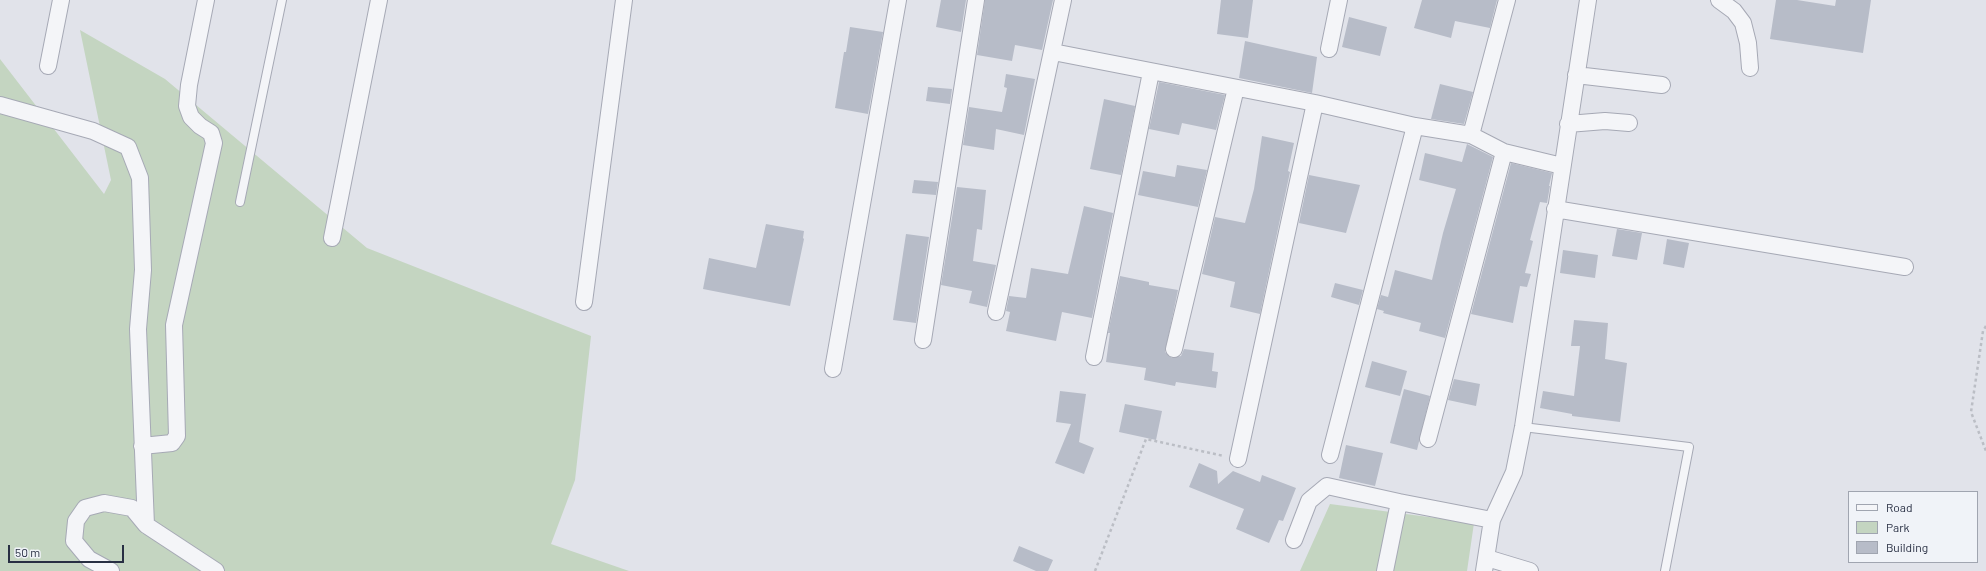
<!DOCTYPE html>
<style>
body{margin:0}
#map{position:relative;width:1986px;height:571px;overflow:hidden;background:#e1e3ea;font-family:Barlow,sans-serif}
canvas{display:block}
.legend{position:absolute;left:1848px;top:491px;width:130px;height:72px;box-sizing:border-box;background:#f0f3f8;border:1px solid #a0a5b0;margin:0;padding:5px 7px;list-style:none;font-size:12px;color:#282f43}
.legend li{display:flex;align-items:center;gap:8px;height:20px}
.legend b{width:20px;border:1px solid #a0a5b0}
.scale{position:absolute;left:8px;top:545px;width:116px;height:18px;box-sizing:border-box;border:2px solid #282f43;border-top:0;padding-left:5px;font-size:12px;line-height:14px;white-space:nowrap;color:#282f43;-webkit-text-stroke:3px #f0f3f8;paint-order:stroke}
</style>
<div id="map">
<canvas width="1986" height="571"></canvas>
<ul class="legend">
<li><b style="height:5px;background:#f4f5f8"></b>Road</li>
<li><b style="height:11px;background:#c4d5c1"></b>Park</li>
<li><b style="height:11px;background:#b7bcc8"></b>Building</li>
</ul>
<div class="scale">50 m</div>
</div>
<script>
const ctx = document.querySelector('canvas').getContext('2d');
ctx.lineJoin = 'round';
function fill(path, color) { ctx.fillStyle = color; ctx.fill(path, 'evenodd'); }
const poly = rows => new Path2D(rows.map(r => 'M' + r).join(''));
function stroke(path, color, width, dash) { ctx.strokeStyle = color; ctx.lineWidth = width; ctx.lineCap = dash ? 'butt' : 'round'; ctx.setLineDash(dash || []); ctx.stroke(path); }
fill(poly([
 [80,30,165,79,367,248,591,336,575,480,551,544,629,571,0,571,0,59,104,194,111,180],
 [1330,504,1474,523,1467,571,1300,571]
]), '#c4d5c1');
fill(poly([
 [941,0,966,0,961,32,936,27],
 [985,0,1053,0,1042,50,1015,45,1012,61,977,55],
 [1221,0,1253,0,1248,38,1217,34],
 [1422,0,1497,0,1490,28,1455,21,1451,38,1414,28],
 [1776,0,1797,0,1835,6,1836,0,1871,0,1863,53,1770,39],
 [1349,17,1387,27,1380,56,1342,47],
 [850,27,883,32,868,114,835,108,844,52,846,52],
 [1245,41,1317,57,1312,93,1239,78],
 [1006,74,1035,79,1024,135,996,129,994,150,963,145,969,107,1002,112,1007,88,1004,87],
 [1159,82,1225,95,1216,130,1182,123,1179,135,1149,129],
 [1440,84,1473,92,1464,124,1431,119],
 [928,87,952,89,950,104,926,101],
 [1104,99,1135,106,1121,175,1090,169],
 [1262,136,1294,143,1288,171,1290,172,1260,314,1230,307,1235,282,1202,274,1215,217,1245,223,1254,189],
 [1467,144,1493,157,1445,338,1419,331,1421,323,1383,313,1384,311,1377,309,1381,295,1388,297,1395,270,1432,280,1443,233,1456,189,1419,180,1425,153,1462,162],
 [1511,163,1552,173,1549,186,1550,186,1547,203,1540,202,1530,240,1533,241,1525,273,1531,274,1527,287,1520,286,1513,323,1471,314],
 [1177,165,1207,170,1198,207,1138,195,1143,171,1175,177],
 [1309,175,1360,185,1346,233,1299,223],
 [914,180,938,182,936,195,912,193],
 [957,187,986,190,982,230,977,229,973,261,996,265,987,307,969,303,972,291,941,285],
 [1084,206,1113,213,1092,318,1062,312,1056,341,1006,331,1010,312,1006,311,1009,296,1026,298,1031,268,1068,274],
 [766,224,804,231,803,238,804,239,790,306,703,289,709,258,756,268],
 [1617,229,1642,233,1637,260,1612,256],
 [906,234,929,237,916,323,893,320],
 [1667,239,1689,243,1684,268,1663,264],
 [1563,250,1598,255,1595,278,1560,273],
 [1120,276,1149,282,1149,285,1178,290,1165,352,1172,358,1181,356,1184,349,1214,353,1212,371,1218,372,1216,388,1176,382,1175,386,1144,380,1146,368,1106,362,1110,333,1108,333],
 [1335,283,1363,290,1359,305,1331,297],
 [1574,320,1608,323,1605,359,1627,363,1620,422,1572,416,1572,414,1540,408,1543,391,1574,396,1580,346,1571,346],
 [1372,361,1407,371,1400,396,1365,387],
 [1454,379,1480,384,1476,406,1448,400],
 [1404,389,1430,396,1417,450,1390,443],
 [1060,391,1086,394,1079,442,1094,448,1084,474,1055,463,1071,424,1056,422],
 [1125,404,1162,411,1156,440,1119,432],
 [1346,445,1383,453,1375,486,1339,478],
 [1199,463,1217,471,1218,484,1233,471,1260,482,1262,475,1296,488,1283,521,1279,520,1269,543,1236,529,1244,509,1189,487],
 [1019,546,1053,560,1048,571,1036,571,1013,561]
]), '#b7bcc8');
const service = poly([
 [240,202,282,0],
 [1523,427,1689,447,1665,571]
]);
const minor = poly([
 [1719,0,1734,11,1743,23,1748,43,1750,68],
 [1329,49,1339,0],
 [1053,52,1315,103,1415,126,1471,135,1504,152,1562,166],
 [48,66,61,0],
 [1576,75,1662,85],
 [0,105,93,131,128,147,140,178,143,270,138,329,146,525,216,571],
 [1568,124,1605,121,1629,123],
 [1471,135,1507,0],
 [1555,209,1905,267],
 [332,238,379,0],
 [584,302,624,0],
 [996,312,1063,0],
 [923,340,976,0],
 [1174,349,1236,88],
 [1094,357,1151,72],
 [833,369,898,0],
 [1428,439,1504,152],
 [142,446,172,443,177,436,174,325,214,143,211,133,200,126,191,117,187,106,189,85,206,0],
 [1330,455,1415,126],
 [1238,459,1315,103],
 [1399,502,1492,520],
 [1294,540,1309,501,1327,486,1399,502,1385,571],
 [1487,558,1530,571],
 [111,571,89,559,74,541,76,521,85,508,104,503,132,508,146,525],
 [1484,571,1492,520,1514,472,1523,427,1588,0]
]);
stroke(service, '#a6a9b5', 10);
stroke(minor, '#a6a9b5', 18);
stroke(poly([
 [1986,326,1983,331,1971,412,1986,451],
 [1095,571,1146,439,1224,456]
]), '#bbbec5', 2.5, [3, 3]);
stroke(service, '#f4f5f8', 8);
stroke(minor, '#f4f5f8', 16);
</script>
